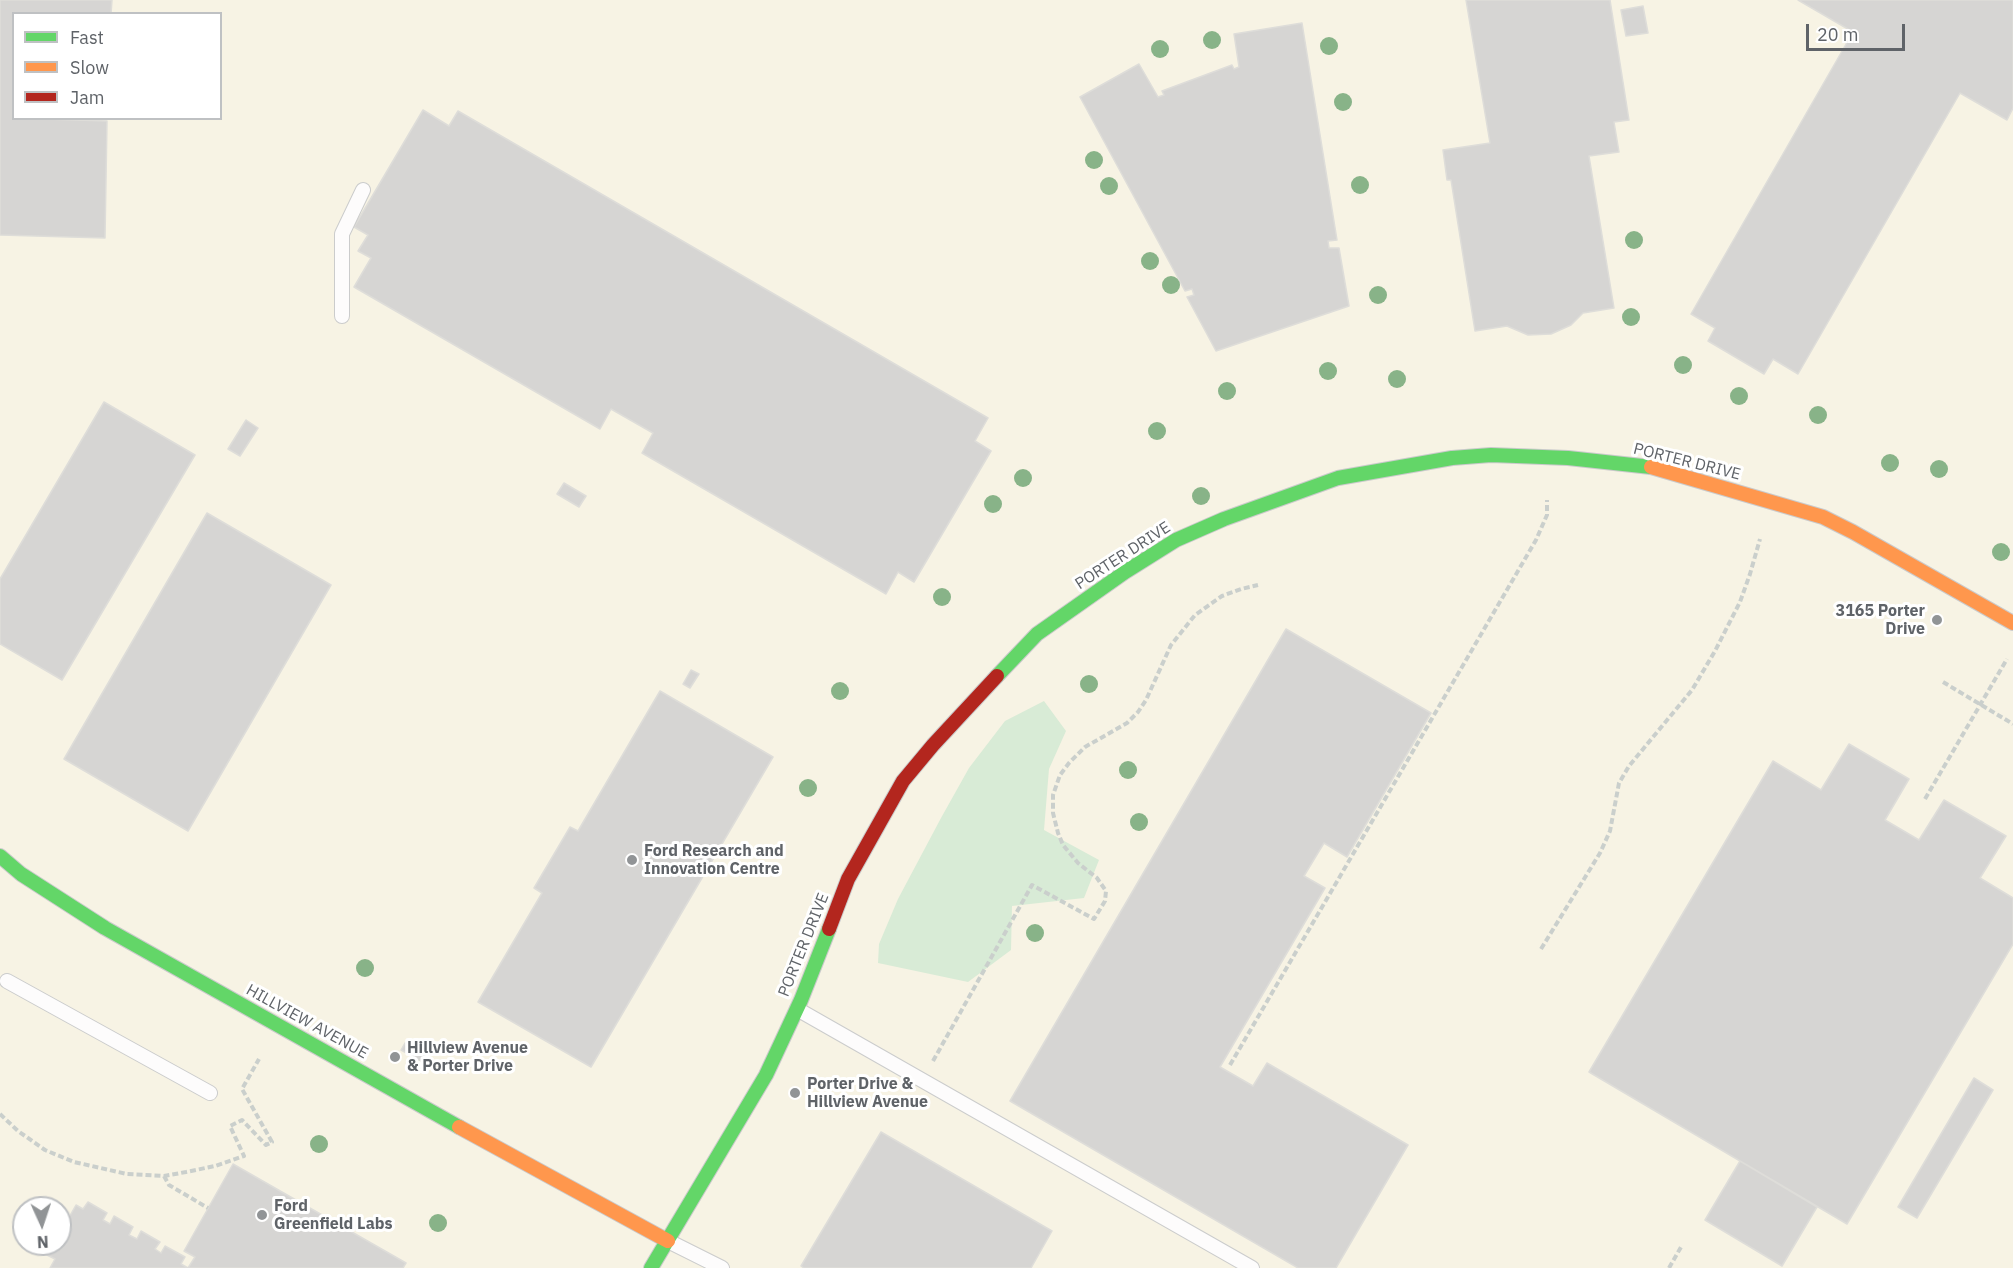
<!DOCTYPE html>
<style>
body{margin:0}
#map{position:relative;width:2013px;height:1268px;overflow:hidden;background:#efeeea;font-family:"IBM Plex Sans",sans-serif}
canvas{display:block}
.legend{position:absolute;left:12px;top:12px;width:210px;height:108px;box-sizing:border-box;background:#fff;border:2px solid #bfc1c3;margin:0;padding:8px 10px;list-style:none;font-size:18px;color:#5f6368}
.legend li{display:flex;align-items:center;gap:12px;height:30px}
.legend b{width:30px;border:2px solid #bfc1c3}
.north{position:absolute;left:12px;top:1196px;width:60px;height:60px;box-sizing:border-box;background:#fff;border:2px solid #bfc1c3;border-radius:50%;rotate:177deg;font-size:16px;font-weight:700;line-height:24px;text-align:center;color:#5f6368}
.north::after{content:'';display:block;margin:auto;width:21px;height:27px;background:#919496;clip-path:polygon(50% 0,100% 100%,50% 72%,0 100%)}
.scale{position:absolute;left:1806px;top:24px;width:99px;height:27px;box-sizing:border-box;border:3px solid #5f6368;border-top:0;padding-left:8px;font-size:18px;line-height:21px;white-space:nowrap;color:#5f6368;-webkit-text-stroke:4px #fff;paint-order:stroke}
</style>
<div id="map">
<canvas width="2013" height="1268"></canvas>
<ul class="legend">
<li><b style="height:8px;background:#63d668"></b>Fast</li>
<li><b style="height:8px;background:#ff974d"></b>Slow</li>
<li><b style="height:8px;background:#b3261e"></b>Jam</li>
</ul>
<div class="north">N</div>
<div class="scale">20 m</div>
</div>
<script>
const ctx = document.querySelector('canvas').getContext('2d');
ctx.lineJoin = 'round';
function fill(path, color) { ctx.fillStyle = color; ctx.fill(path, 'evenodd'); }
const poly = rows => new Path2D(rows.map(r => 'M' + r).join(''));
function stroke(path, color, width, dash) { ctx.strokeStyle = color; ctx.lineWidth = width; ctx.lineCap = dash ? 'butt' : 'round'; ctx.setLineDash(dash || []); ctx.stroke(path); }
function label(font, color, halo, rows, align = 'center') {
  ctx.font = font + ' "IBM Plex Sans",sans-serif'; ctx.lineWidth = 6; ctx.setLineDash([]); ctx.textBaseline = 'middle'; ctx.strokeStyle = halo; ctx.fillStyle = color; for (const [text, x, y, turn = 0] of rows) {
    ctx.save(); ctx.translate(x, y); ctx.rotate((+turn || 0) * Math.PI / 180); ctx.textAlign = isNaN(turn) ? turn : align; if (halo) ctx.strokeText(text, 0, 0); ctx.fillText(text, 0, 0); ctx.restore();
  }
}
fill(poly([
 [0,0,2013,0,2013,1268,0,1268],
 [14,14,220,14,220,118,14,118],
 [24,1208,60,1208,60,1244,24,1244]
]), '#f7f3e4');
fill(poly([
 [1044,701,1066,731,1049,769,1044,830,1099,860,1084,898,1012,906,1011,950,968,982,878,963,879,944,898,899,941,818,969,768,1005,721]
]), '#d8ebd6');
const building = poly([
 [0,0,112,0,111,14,14,14,14,118,107,121,105,238,0,235,0,0],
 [1466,0,1610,0,1629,120,1614,122,1619,152,1589,156,1614,308,1583,313,1571,325,1551,334,1528,335,1507,326,1475,331,1451,180,1447,180,1443,150,1490,143,1466,0],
 [1798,0,2013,0,2013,108,2007,120,1960,93,1798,374,1773,359,1764,374,1708,341,1715,328,1691,314,1853,32,1798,0],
 [1643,6,1648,33,1626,36,1621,10,1643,6],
 [1302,23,1337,240,1328,241,1329,248,1339,248,1349,306,1216,351,1187,297,1194,295,1192,289,1185,291,1080,97,1139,64,1158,97,1164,95,1162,91,1232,65,1234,69,1239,67,1234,34,1302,23],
 [423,110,449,126,458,111,988,418,975,441,991,451,914,582,898,572,886,594,642,453,653,433,611,409,600,429,354,287,371,258,358,251,368,235,354,227,423,110],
 [104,402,195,455,62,680,0,644,0,579,104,402],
 [246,420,258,428,240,456,228,449,246,420],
 [564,483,586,496,579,507,557,494,564,483],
 [207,513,331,585,188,831,64,759,207,513],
 [1286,629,1431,713,1347,857,1324,843,1304,876,1325,888,1220,1067,1253,1086,1267,1063,1408,1145,1336,1268,1298,1268,1010,1101,1286,629],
 [691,670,699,674,690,688,683,684,691,670],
 [660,691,773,757,591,1067,478,1002,542,893,534,888,570,827,578,831,660,691],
 [1849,744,1909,779,1885,820,1919,840,1944,800,2006,836,1980,878,2013,898,2013,944,1847,1224,1589,1072,1773,761,1821,790,1849,744],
 [405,1043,425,1055,421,1061,401,1050,405,1043],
 [1974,1078,1993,1090,1917,1218,1898,1207,1974,1078],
 [881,1132,1052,1231,1031,1268,804,1268,801,1266,881,1132],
 [1740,1161,1817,1207,1782,1266,1705,1220,1740,1161],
 [233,1164,406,1263,403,1268,50,1268,55,1259,47,1255,54,1244,60,1244,60,1233,76,1205,83,1209,88,1202,107,1213,103,1220,110,1224,114,1216,133,1227,129,1235,137,1239,141,1231,160,1242,155,1249,161,1253,165,1246,185,1257,181,1264,188,1268,195,1257,184,1251,233,1164]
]);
fill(building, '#d6d5d3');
stroke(building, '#deddd9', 1.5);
const lane = poly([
 [342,316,342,234,363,190],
 [7,981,210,1093],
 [797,1009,1252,1268],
 [668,1241,722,1268]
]);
const fast = poly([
 [997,676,1037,634,1125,572,1176,540,1224,519,1338,478,1452,458,1491,455,1568,458,1651,467],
 [0,856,21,874,105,928,459,1127],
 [651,1268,766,1075,801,1000,829,929]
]);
const slow = poly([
 [1651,467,1823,517,1853,532,2013,623],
 [459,1127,668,1241]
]);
const jam = poly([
 [829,929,848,879,903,781,933,745,997,676]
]);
stroke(lane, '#cbcccc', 16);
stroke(fast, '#cacacb', 16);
stroke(slow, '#cacacb', 16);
stroke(jam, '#cacacb', 16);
stroke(poly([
 [1943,682,2013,724],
 [1925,799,2007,659],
 [1541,949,1600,853,1610,831,1619,783,1629,766,1692,690,1715,651,1740,602,1750,574,1760,539],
 [933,1061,1032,885,1094,919,1105,901,1106,891,1097,878,1078,863,1063,845,1058,833,1053,813,1053,795,1060,775,1069,763,1085,747,1127,723,1138,712,1146,700,1171,645,1195,615,1222,596,1241,589,1258,585],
 [1230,1065,1536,540,1547,515,1547,500],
 [0,1114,18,1131,45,1150,74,1162,127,1174,164,1176,186,1172,215,1166,244,1156,230,1126,242,1120,266,1145,272,1142,242,1089,259,1059],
 [164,1176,169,1185,208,1208],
 [1669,1268,1681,1247]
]), '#cacfcc', 4, [6, 3]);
stroke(lane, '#fdfcfc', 14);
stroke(fast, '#63d668', 14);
stroke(slow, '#ff974d', 14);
stroke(jam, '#b3261e', 14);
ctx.fillStyle = '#88b388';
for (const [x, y] of [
 [1212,40],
 [1329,46],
 [1160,49],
 [1343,102],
 [1094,160],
 [1360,185],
 [1109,186],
 [1634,240],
 [1150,261],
 [1171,285],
 [1378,295],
 [1631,317],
 [1683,365],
 [1328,371],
 [1397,379],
 [1227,391],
 [1739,396],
 [1818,415],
 [1157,431],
 [1890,463],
 [1939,469],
 [1023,478],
 [1201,496],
 [993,504],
 [2001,552],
 [942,597],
 [1089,684],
 [840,691],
 [1128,770],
 [808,788],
 [1139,822],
 [1035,933],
 [365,968],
 [319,1144],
 [438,1223]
]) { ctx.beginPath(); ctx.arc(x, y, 9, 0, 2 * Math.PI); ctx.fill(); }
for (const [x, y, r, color] of [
 [1937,620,6,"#919496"],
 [632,860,6,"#919496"],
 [395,1057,6,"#919496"],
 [795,1093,6,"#919496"],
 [262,1215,6,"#919496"]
]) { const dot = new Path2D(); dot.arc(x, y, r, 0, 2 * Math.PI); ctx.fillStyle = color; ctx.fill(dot); stroke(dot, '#fff', 2); }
label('16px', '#5f6368', '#fff', [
 ["PORTER DRIVE",1687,462,14],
 ["PORTER DRIVE",1123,556,-33],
 ["PORTER DRIVE",804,945,-68],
 ["HILLVIEW AVENUE",307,1022,29]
]);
label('bold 16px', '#5f6368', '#fff', [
 ["3165 Porter",1925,611,"right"],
 ["Drive",1925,629,"right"],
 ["Ford Research and",644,851],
 ["Innovation Centre",644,869],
 ["Hillview Avenue",407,1048],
 ["& Porter Drive",407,1066],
 ["Porter Drive &",807,1084],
 ["Hillview Avenue",807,1102],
 ["Ford",274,1206],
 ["Greenfield Labs",274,1224]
], 'left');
</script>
